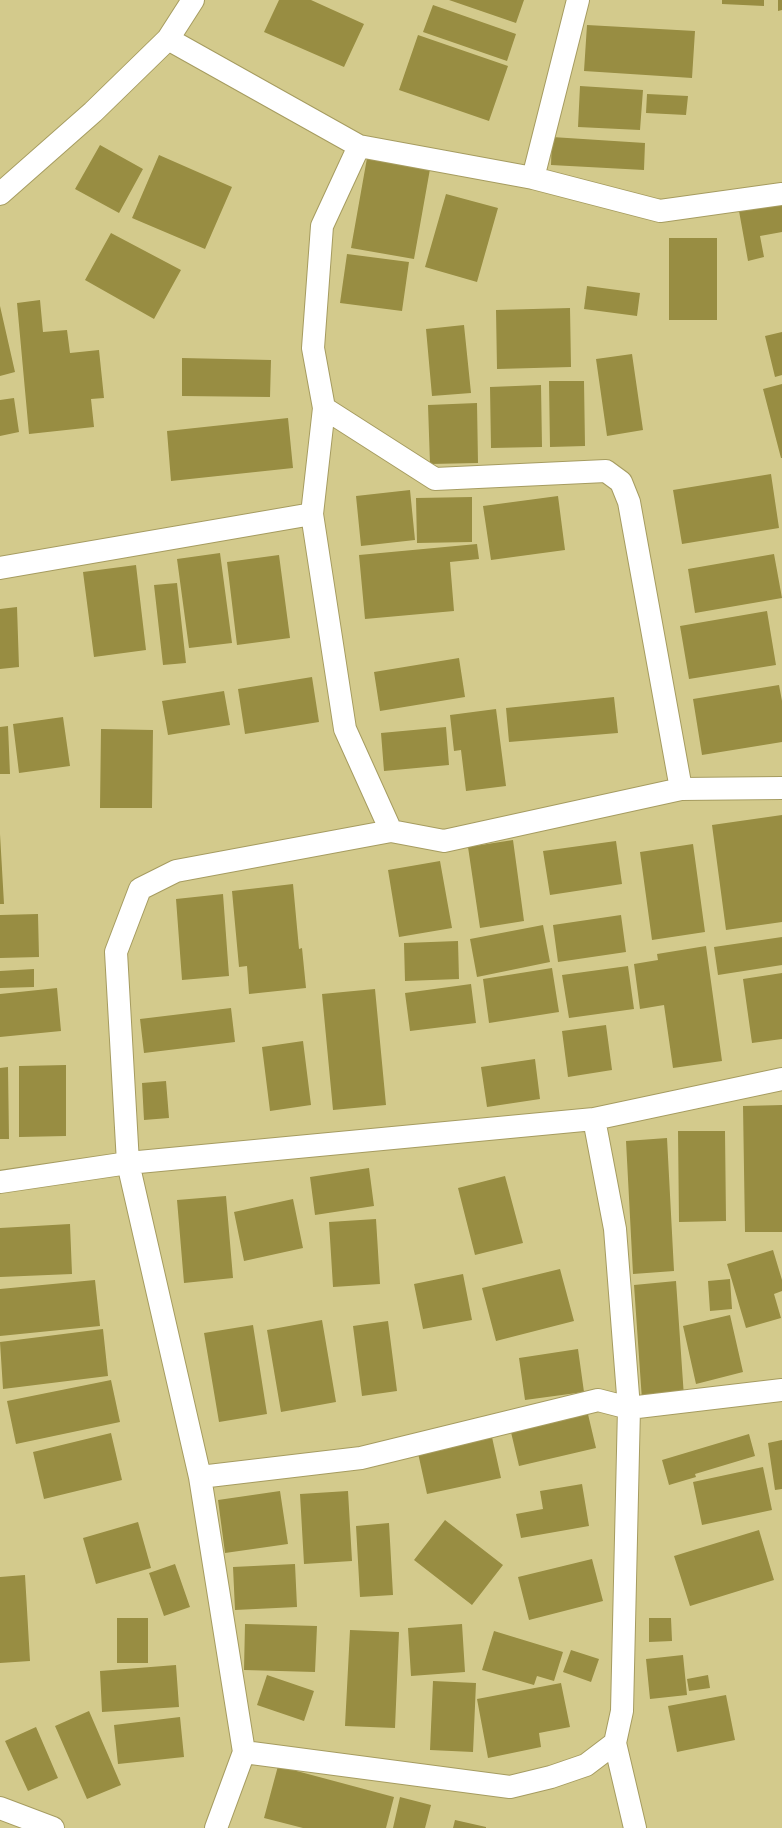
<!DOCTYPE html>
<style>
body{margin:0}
canvas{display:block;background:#d3ca8c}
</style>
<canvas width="782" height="1828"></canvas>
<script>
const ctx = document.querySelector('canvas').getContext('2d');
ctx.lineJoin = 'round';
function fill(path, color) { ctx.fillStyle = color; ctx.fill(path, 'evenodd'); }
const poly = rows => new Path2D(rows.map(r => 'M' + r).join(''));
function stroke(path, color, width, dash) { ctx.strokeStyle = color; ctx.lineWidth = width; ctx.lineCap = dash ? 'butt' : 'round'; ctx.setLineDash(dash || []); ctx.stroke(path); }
fill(poly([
 [279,0,311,0,364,24,344,67,264,32],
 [449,0,524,0,516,23],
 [722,0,764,0,764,6,722,4],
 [778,0,782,0,782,10,778,11],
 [433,5,516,34,507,61,423,32],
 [587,25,695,31,692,78,584,71],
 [418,35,508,66,489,121,399,90],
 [580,86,643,90,640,130,578,127],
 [647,94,688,96,686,115,646,113],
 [552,137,645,143,644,170,551,165],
 [100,145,143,169,119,213,75,189],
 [159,155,232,187,205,249,132,218],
 [367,158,430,169,414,259,351,248],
 [446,194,498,208,477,282,425,267],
 [782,204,782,232,760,236,764,257,748,261,739,211],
 [111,233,181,270,154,319,85,280],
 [669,238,717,238,717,320,669,320],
 [347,254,409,262,402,311,340,303],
 [587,286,640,293,637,316,584,309],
 [40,300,43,332,67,330,70,353,99,350,104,398,91,399,94,427,29,434,17,303],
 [0,306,15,372,0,376],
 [570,308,571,367,497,369,496,310],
 [464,325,471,393,432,396,426,329],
 [782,332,782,375,775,377,765,336],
 [632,354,643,430,607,436,596,359],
 [182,358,271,360,270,397,182,396],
 [549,381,584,381,585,446,550,447],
 [782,384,782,458,781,458,763,389],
 [541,385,542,447,491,448,490,387],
 [14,398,19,432,0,436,0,400],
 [477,403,478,463,430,464,428,405],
 [288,418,293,468,171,481,167,431],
 [771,474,779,528,682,544,673,490],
 [410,490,415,540,361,546,356,496],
 [558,496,565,550,491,560,483,506],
 [472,497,472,542,417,543,416,498],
 [477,544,479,559,450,562,454,611,365,619,359,555],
 [220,553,232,643,189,648,177,559],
 [774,554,782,598,695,613,688,569],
 [279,555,290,638,237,645,227,562],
 [136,565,146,650,94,657,83,572],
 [177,583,186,663,163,665,154,585],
 [17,607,19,667,0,669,0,609],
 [767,611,776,665,689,679,680,626],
 [459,658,465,697,380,711,374,672],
 [312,677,319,722,245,734,238,689],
 [779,685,782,701,782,742,702,755,693,699],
 [224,691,230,725,168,735,162,701],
 [614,697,618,733,509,742,506,708],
 [496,709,506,786,466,791,461,750,454,751,450,715],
 [63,717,70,766,19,773,13,724],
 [8,726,10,774,0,774,0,727],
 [446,727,449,765,384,771,381,733],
 [101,729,153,730,152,808,100,808],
 [782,815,782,922,726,930,712,825],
 [0,834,4,904,0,904],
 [513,840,524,921,480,928,468,847],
 [616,841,622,884,550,895,543,851],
 [693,844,705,932,652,940,640,852],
 [440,861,452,928,399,937,388,870],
 [293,884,299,949,302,948,306,988,249,994,247,966,239,967,232,891],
 [223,894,229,976,182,980,176,899],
 [38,914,39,957,0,958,0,915],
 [621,915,626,952,558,962,553,925],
 [543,925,550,962,477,977,470,939],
 [782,937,782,965,718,975,714,947],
 [458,941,459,979,405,981,404,943],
 [706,946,722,1061,673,1068,664,1005,640,1009,634,964,658,960,657,954],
 [628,966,634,1009,569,1018,562,975],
 [552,968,559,1012,489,1023,483,979],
 [34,969,34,987,0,988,0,971],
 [782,973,782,1039,752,1043,743,979],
 [471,984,476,1023,410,1031,405,993],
 [57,988,61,1031,0,1037,0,994],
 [375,989,386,1105,333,1110,322,994],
 [231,1008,235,1042,144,1053,140,1019],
 [606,1025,612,1070,568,1077,562,1031],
 [303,1041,311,1105,270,1111,262,1047],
 [535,1059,540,1099,487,1107,481,1067],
 [66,1065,66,1136,19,1137,19,1066],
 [8,1067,9,1139,0,1139,0,1068],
 [166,1081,169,1118,144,1120,142,1083],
 [782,1105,782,1232,745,1232,743,1106],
 [678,1131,725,1131,726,1221,679,1222],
 [667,1138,674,1271,633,1274,626,1141],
 [369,1168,374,1206,315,1215,310,1177],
 [505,1176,523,1243,475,1255,458,1188],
 [226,1196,233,1278,184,1283,177,1200],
 [293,1199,303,1248,244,1261,234,1212],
 [376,1219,380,1284,333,1287,329,1222],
 [70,1224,72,1274,0,1277,0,1228],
 [773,1250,782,1280,782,1291,774,1294,781,1318,746,1328,727,1264],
 [560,1269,574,1321,496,1341,482,1288],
 [463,1274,472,1320,423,1329,414,1284],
 [730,1279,732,1309,710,1311,708,1281],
 [95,1280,100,1326,0,1336,0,1289],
 [676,1281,684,1397,642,1400,634,1285],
 [730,1315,743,1372,696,1384,683,1326],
 [322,1320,336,1402,281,1412,267,1330],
 [388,1321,397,1391,362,1396,353,1326],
 [253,1325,267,1414,219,1422,204,1333],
 [103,1329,108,1376,3,1389,0,1342],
 [578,1349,584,1392,525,1400,519,1358],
 [111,1380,120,1422,16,1444,7,1401],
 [587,1410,596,1448,519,1466,510,1428],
 [490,1428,501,1478,427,1494,416,1444],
 [111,1433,122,1480,44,1499,33,1452],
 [749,1434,755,1456,695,1474,696,1477,669,1485,662,1460],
 [782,1440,782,1489,775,1490,768,1443],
 [763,1467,772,1510,702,1525,693,1482],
 [582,1484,589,1526,521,1538,516,1514,543,1509,540,1491],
 [280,1491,288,1544,225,1553,218,1500],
 [348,1491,352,1561,304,1564,300,1494],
 [445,1520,503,1565,472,1605,414,1560],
 [138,1522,151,1568,96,1584,83,1538],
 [389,1523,393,1595,360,1597,356,1526],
 [759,1530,774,1580,690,1606,674,1556],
 [592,1559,603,1601,529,1620,518,1577],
 [175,1564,190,1607,164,1616,149,1573],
 [295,1564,297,1607,235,1610,233,1567],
 [25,1575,30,1661,0,1663,0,1577],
 [117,1618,148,1618,148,1663,117,1663],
 [649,1618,671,1618,672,1641,649,1642],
 [245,1624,317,1626,315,1672,244,1670],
 [462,1624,465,1672,411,1676,408,1628],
 [350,1630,399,1632,395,1728,345,1726],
 [494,1631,563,1652,554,1681,537,1676,534,1685,482,1670],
 [571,1650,599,1659,591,1682,563,1672],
 [683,1655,687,1695,650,1699,646,1659],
 [176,1665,179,1707,102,1712,100,1671],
 [267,1675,314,1691,304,1721,257,1705],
 [708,1675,710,1688,689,1691,687,1679],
 [433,1681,476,1683,473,1752,430,1750],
 [561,1683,570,1727,539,1733,541,1747,488,1758,477,1699],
 [726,1695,735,1740,677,1752,668,1706],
 [89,1711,121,1785,87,1799,55,1726],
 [180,1717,184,1757,118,1764,114,1725],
 [36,1727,58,1778,28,1791,5,1741],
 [278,1766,394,1797,386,1828,303,1828,264,1818],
 [400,1797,431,1805,425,1828,393,1828],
 [455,1820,486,1827,486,1828,453,1828]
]), '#988d42');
const street = poly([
 [168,39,359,146],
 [533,178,578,0],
 [0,194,93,112,168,39,193,0],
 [324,408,435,479,606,471,621,482,629,502,681,789],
 [312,514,345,729,391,831],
 [0,568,312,514,324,408,313,348,322,226,359,146,533,178,660,211,782,194],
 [0,1182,128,1163,594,1119,782,1079],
 [200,1477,361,1458,598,1400,629,1408,782,1390],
 [615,1743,635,1828],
 [244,1752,510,1787,551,1777,586,1765,615,1743,622,1711,629,1408,615,1229,594,1119],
 [0,1808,53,1828],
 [216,1828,244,1752,200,1477,128,1163,116,952,140,889,176,871,391,831,444,841,681,789,782,788]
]);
stroke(street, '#a69c60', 24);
stroke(street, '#fff', 22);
</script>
